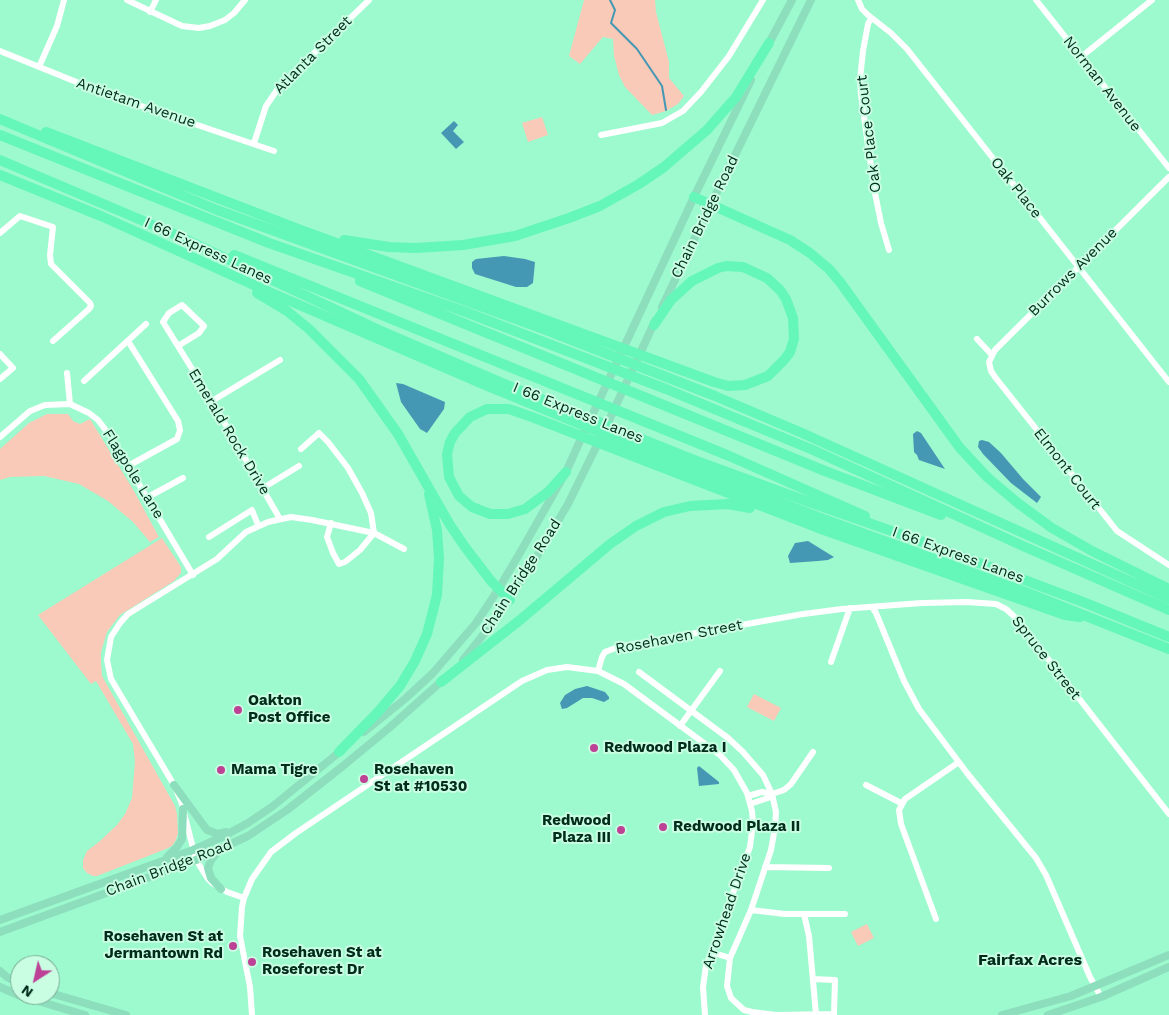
<!DOCTYPE html>
<style>
body{margin:0}
#map{position:relative;width:1169px;height:1015px;overflow:hidden;background:#9dface;font-family:"Work Sans",sans-serif}
canvas{display:block}
.north{position:absolute;left:10px;top:955px;width:50px;height:50px;box-sizing:border-box;background:#c9fee3;border:1px solid #79aa93;border-radius:50%;rotate:215deg;font-size:14px;font-weight:700;line-height:20px;text-align:center;color:#012b1b}
.north::after{content:'';display:block;margin:auto;width:18px;height:22px;background:#bd4295;clip-path:polygon(50% 0,100% 100%,50% 72%,0 100%)}
</style>
<div id="map">
<canvas width="1169" height="1015"></canvas>
<div class="north">N</div>
</div>
<script>
const ctx = document.querySelector('canvas').getContext('2d');
ctx.lineJoin = 'round';
function fill(path, color) { ctx.fillStyle = color; ctx.fill(path, 'evenodd'); }
const poly = rows => new Path2D(rows.map(r => 'M' + r).join(''));
function stroke(path, color, width, dash) { ctx.strokeStyle = color; ctx.lineWidth = width; ctx.lineCap = dash ? 'butt' : 'round'; ctx.setLineDash(dash || []); ctx.stroke(path); }
function label(font, color, halo, rows, align = 'center') {
  ctx.font = font + ' "Work Sans",sans-serif'; ctx.lineWidth = 4; ctx.setLineDash([]); ctx.textBaseline = 'middle'; ctx.strokeStyle = halo; ctx.fillStyle = color; for (const [text, x, y, turn = 0] of rows) {
    ctx.save(); ctx.translate(x, y); ctx.rotate((+turn || 0) * Math.PI / 180); ctx.textAlign = isNaN(turn) ? turn : align; if (halo) ctx.strokeText(text, 0, 0); ctx.fillText(text, 0, 0); ctx.restore();
  }
}
fill(poly([
 [584,0,655,0,656,12,669,62,669,78,684,96,678,104,666,111,652,115,625,87,619,75,614,56,613,39,603,37,580,64,569,56],
 [542,117,548,135,528,142,522,123],
 [47,414,68,414,73,421,80,424,90,419,134,491,159,537,150,542,133,522,108,501,79,484,44,476,10,477,0,480,0,449,29,423],
 [162,538,181,567,181,573,174,581,120,615,107,632,101,652,101,663,102,676,175,806,177,814,178,833,176,840,172,846,166,849,97,876,93,876,87,873,83,868,83,860,87,851,100,841,117,825,125,814,132,798,135,762,133,744,96,681,91,684,38,615],
 [754,694,781,708,774,721,747,707],
 [867,924,874,938,858,946,851,932]
]), '#f8cab7');
fill(poly([
 [454,121,458,125,453,131,464,142,456,149,441,133],
 [504,256,525,259,535,262,533,283,527,287,516,287,475,274,472,268,472,262,476,259],
 [396,383,403,384,445,402,444,409,427,433,420,429,401,402],
 [917,431,921,433,945,469,919,460,917,455,914,452,913,434],
 [982,440,989,442,1001,453,1023,479,1041,497,1037,503,1011,483,983,454,978,447,979,441],
 [808,541,834,557,828,560,818,561,790,563,788,556,795,543],
 [587,686,605,692,609,697,609,699,604,702,592,698,583,698,567,708,562,709,560,703,565,695,575,689],
 [699,766,719,782,719,784,699,786,697,768]
]), '#4598b4');
stroke(poly([
 [610,0,615,10,611,23,637,49,662,86,666,110]
]), '#4598b4', 2);
stroke(poly([
 [127,0,182,26,199,28,210,26,225,20,234,13,245,0],
 [858,0,862,9,868,15,891,33,907,49,1169,382],
 [1036,0,1169,168],
 [150,12,156,0],
 [871,18,868,24,863,51,860,79,861,95,874,188,881,223,889,250],
 [0,51,106,94,274,151],
 [1081,57,1152,0],
 [39,67,57,26,64,0],
 [601,135,662,123,683,111,701,92,729,56,763,0],
 [254,143,266,106,279,87,369,0],
 [1169,177,995,350,989,362,991,371,995,377,1117,531,1169,565],
 [0,233,20,216,53,227,50,255,51,264,90,303,91,306,89,309,53,341],
 [977,339,991,354],
 [178,346,199,333,204,326,182,305,169,313,163,322,212,401,280,519],
 [0,354,13,368,0,379],
 [67,373,70,404],
 [84,381,146,324],
 [212,401,280,360],
 [0,437,30,411,45,405,70,404,89,413,98,420,111,437,193,575],
 [301,449,319,433,328,442,348,468,362,493,371,513,374,533,360,550,345,562,339,564,333,553,327,537,331,523],
 [128,466,177,439,180,430,178,421,128,341],
 [263,488,299,466],
 [148,497,183,478],
 [209,537,252,510,258,525],
 [872,607,876,613,904,681,919,709,967,773,1036,858,1046,875,1090,977,1101,997],
 [831,662,850,608],
 [598,671,602,657,605,652,618,647,803,614,842,609,922,603,967,602,996,604,1006,609,1017,619,1169,814],
 [639,672,728,738,743,752,763,775,772,794,776,812,775,828,771,850,751,910,730,958,727,986,731,998,744,1010,752,1012,776,1015,834,1014,835,980,813,979],
 [680,726,720,671],
 [866,785,901,803],
 [772,794,784,790,791,784,813,752],
 [748,796,762,792,772,794,768,798,750,804],
 [765,867,829,868],
 [244,898,227,892,212,883,208,879,196,860,181,801,174,785,111,679,107,660,111,637,120,623,128,614,217,559,246,532,268,522,291,517,312,520,374,533,404,549],
 [751,910,785,914,845,914],
 [804,914,809,936,816,1014],
 [936,919,901,824,899,810,905,799,959,762],
 [711,952,730,958],
 [252,1015,250,987,240,936,242,907,244,898,252,879,271,852,296,833,522,681,547,670,567,667,598,671,624,684,720,755,734,770,747,793,752,811,753,823,750,847,706,966,703,987,705,1015]
]), '#fff', 6);
stroke(poly([
 [767,47,792,0],
 [662,307,711,204,811,0],
 [589,422,694,197,751,80],
 [605,429,655,321],
 [463,660,495,620,536,558,568,504,600,439],
 [364,732,406,698,433,673,476,623,498,590,521,551,566,472,584,432],
 [174,785,207,830,218,834,226,832],
 [217,853,211,860,208,868,211,878,221,889],
 [167,857,177,847,182,839,183,809],
 [0,920,193,850,222,837,248,823,273,806,342,750],
 [0,932,196,860,248,836,287,810,343,766,389,728,444,679],
 [0,971,7,977,20,984],
 [0,987,18,995,85,1015],
 [50,993,126,1015],
 [1002,1015,1071,996,1169,955],
 [1048,1015,1101,997,1169,967]
]), '#8ddebd', 8);
stroke(poly([
 [0,119,217,210,546,330,715,396,802,433,1169,599],
 [46,132,298,229,714,382,728,386,745,385,768,376,784,360,790,352,794,339,793,318,786,299,780,290,767,278,743,267,726,266,718,268,692,281,671,300,654,325],
 [0,135,269,243,463,311,666,389,813,450,1023,546,1169,610],
 [0,160,174,234,379,330,521,391,694,460,806,501,923,542,1083,602,1169,637],
 [0,175,101,216,267,291,485,385,646,451,818,517,1028,593,1169,649],
 [694,197,790,240,810,253,829,269,840,282,960,448,987,477,1019,504,1052,528,1092,551,1169,589],
 [344,240,389,247,416,248,463,245,515,236,569,218,600,206,639,184,664,167,707,130,736,97,769,43],
 [234,255,727,455,865,516],
 [360,281,825,471,941,515],
 [257,293,287,311,309,329,359,379,398,434,450,525,465,547,491,581,510,600],
 [566,472,548,492,525,509,508,514,490,514,472,507,459,496,449,477,447,454,450,442,455,433,470,417,487,409,509,409,532,417,824,530,1065,615,1080,617],
 [441,682,520,620,610,544,636,526,664,512,690,506,728,504,750,508],
 [339,752,378,712,400,686,415,661,427,634,437,595,439,558,437,530,429,494]
]), '#65f6ba', 10);
for (const [x, y, r, color] of [
 [238,710,5,"#bd4295"],
 [594,748,5,"#bd4295"],
 [221,770,5,"#bd4295"],
 [364,779,5,"#bd4295"],
 [663,827,5,"#bd4295"],
 [621,830,5,"#bd4295"],
 [233,946,5,"#bd4295"],
 [252,962,5,"#bd4295"]
]) { const dot = new Path2D(); dot.arc(x, y, r, 0, 2 * Math.PI); ctx.fillStyle = color; ctx.fill(dot); stroke(dot, '#c9fee3', 2); }
label('15px', '#012b1b', '#c9fee3', [
 ["Atlanta Street",313,55,-45],
 ["Norman Avenue",1102,84,52],
 ["Antietam Avenue",136,103,19],
 ["Oak Place Court",869,134,-97],
 ["Oak Place",1016,188,52],
 ["Chain Bridge Road",705,217,-64],
 ["I 66 Express Lanes",208,251,25],
 ["Burrows Avenue",1073,272,-45],
 ["I 66 Express Lanes",578,413,22],
 ["Emerald Rock Drive",229,432,59],
 ["Elmont Court",1067,469,52],
 ["Flagpole Lane",133,474,58],
 ["I 66 Express Lanes",958,555,20],
 ["Chain Bridge Road",521,577,-57],
 ["Rosehaven Street",679,637,-11],
 ["Spruce Street",1046,658,52],
 ["Chain Bridge Road",169,868,-21],
 ["Arrowhead Drive",727,911,-71]
]);
label('bold 15px', '#012b1b', '#c9fee3', [
 ["Oakton",248,701],
 ["Post Office",248,718],
 ["Redwood Plaza I",604,748],
 ["Mama Tigre",231,770],
 ["Rosehaven",374,770],
 ["St at #10530",374,787],
 ["Redwood",611,821,"right"],
 ["Plaza III",611,838,"right"],
 ["Redwood Plaza II",673,827],
 ["Rosehaven St at",223,937,"right"],
 ["Jermantown Rd",223,954,"right"],
 ["Rosehaven St at",262,953],
 ["Roseforest Dr",262,970]
], 'left');
label('bold 16px', '#012b1b', '#c9fee3', [
 ["Fairfax Acres",1030,960]
]);
</script>
